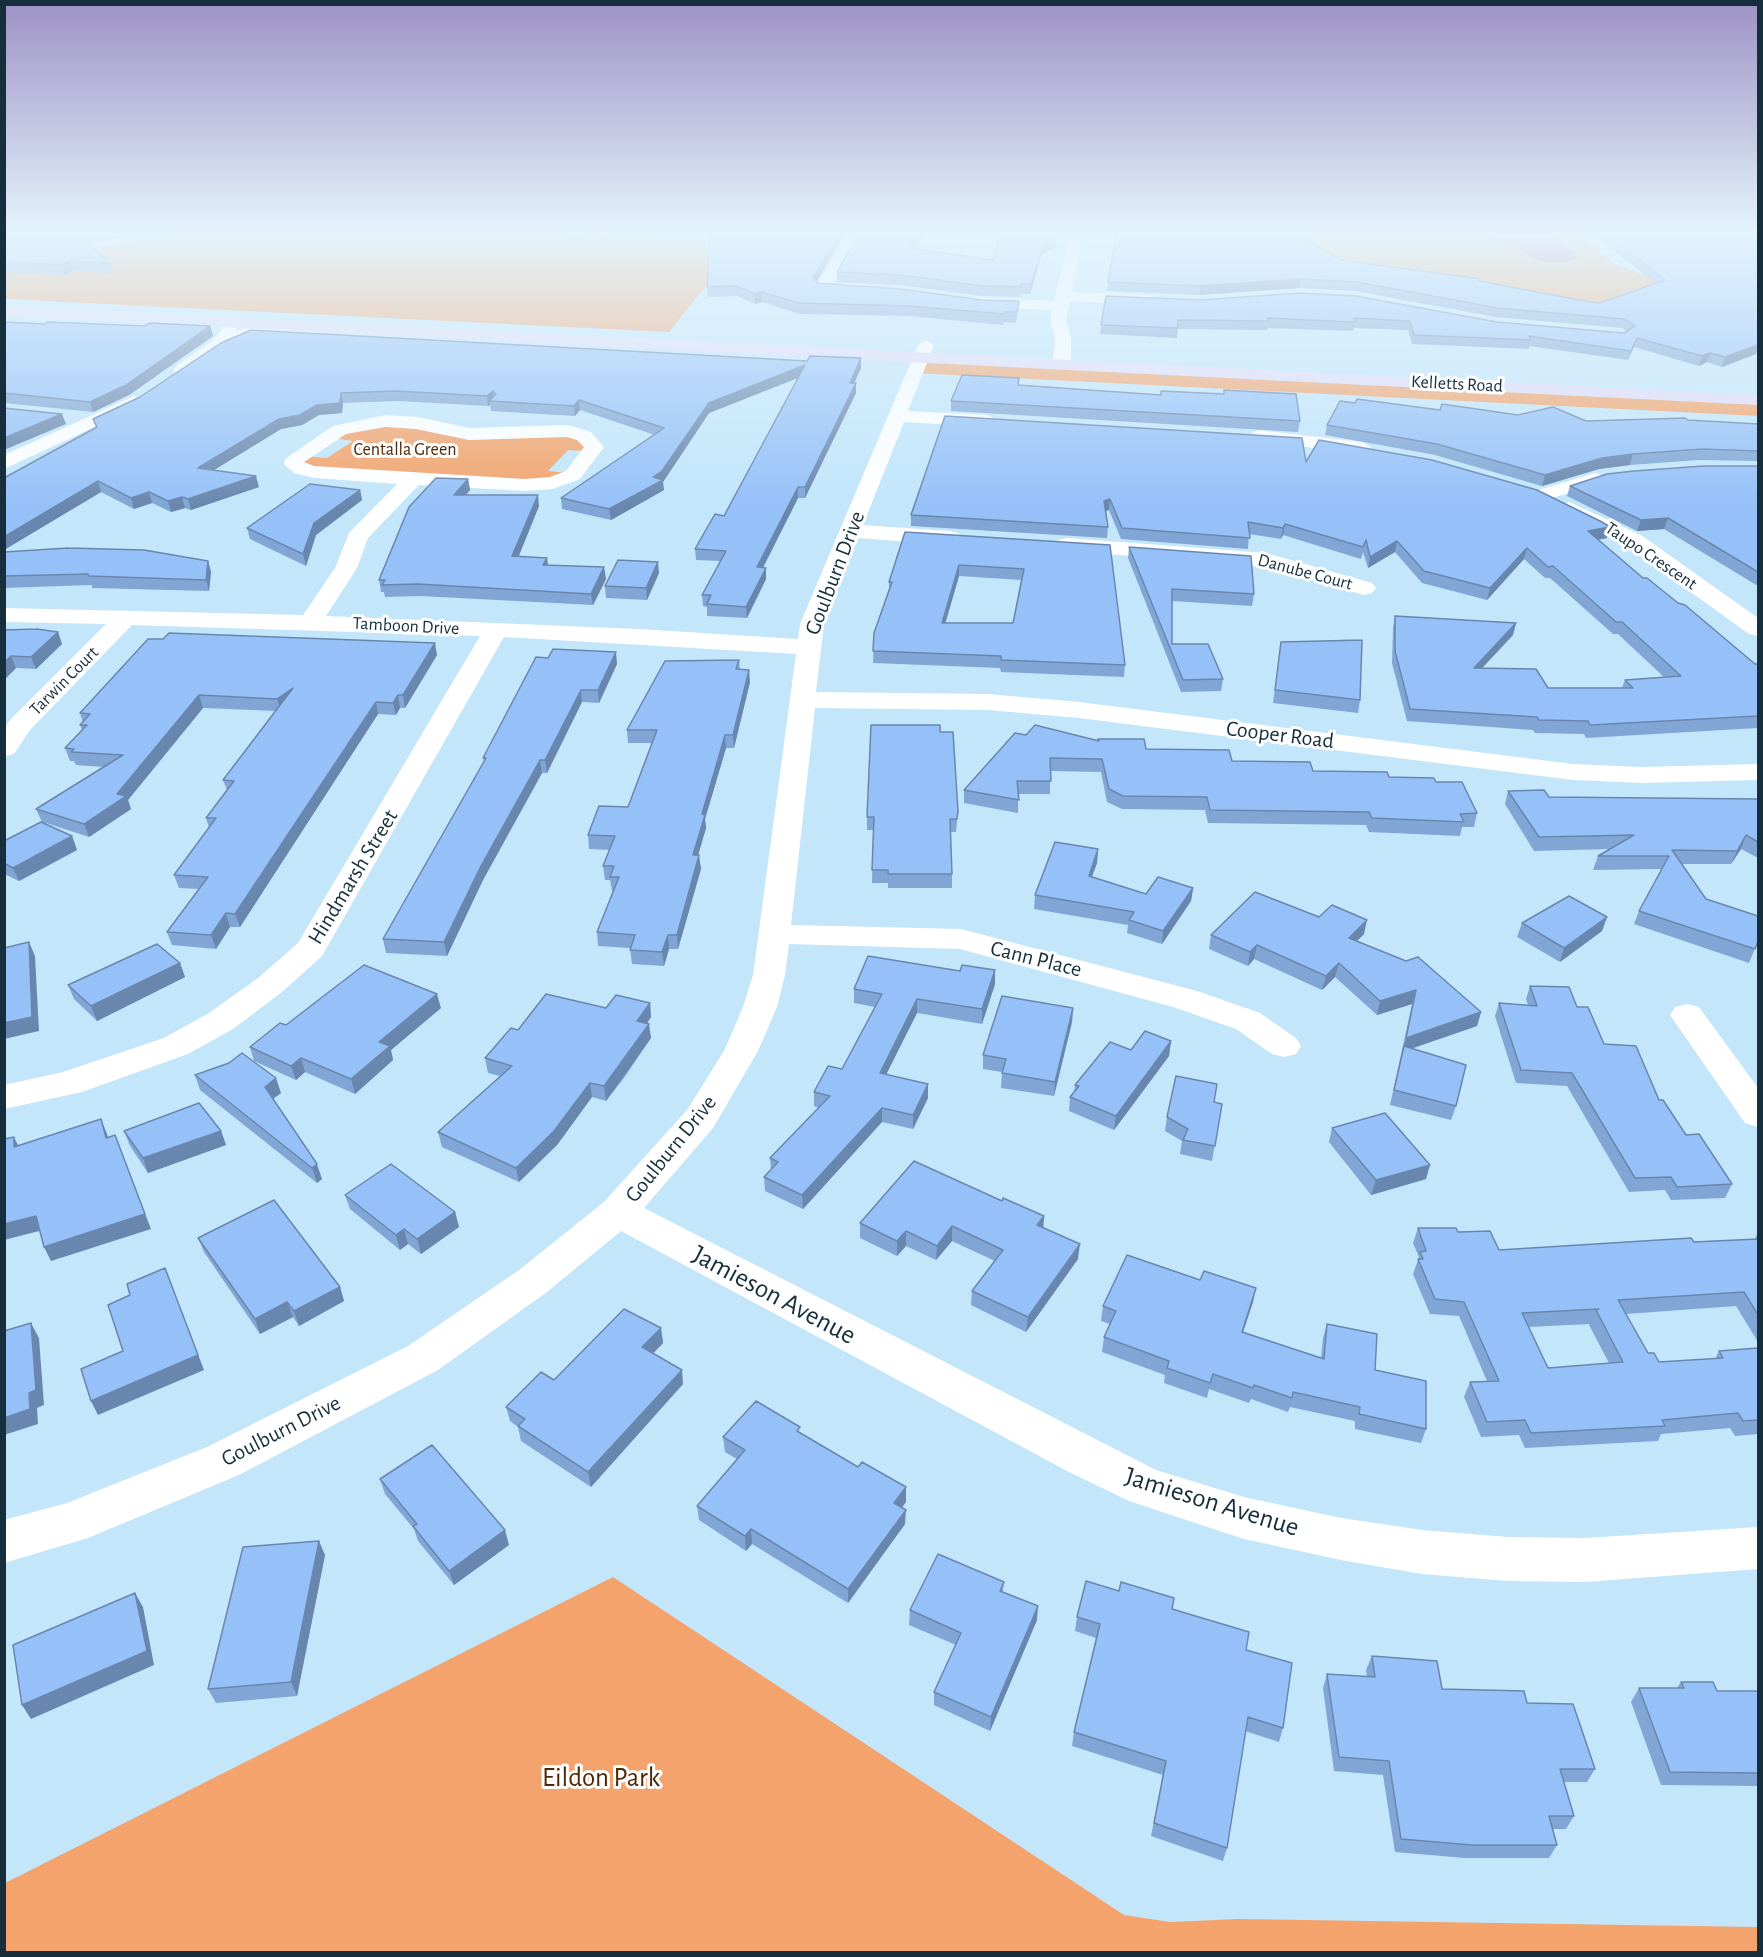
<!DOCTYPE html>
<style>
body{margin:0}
#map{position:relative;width:1763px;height:1957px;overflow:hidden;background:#c3e6fb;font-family:"Alegreya Sans",sans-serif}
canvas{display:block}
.frame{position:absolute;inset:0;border:6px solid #172f3c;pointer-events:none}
</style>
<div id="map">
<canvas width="1763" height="1957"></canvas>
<div class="frame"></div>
</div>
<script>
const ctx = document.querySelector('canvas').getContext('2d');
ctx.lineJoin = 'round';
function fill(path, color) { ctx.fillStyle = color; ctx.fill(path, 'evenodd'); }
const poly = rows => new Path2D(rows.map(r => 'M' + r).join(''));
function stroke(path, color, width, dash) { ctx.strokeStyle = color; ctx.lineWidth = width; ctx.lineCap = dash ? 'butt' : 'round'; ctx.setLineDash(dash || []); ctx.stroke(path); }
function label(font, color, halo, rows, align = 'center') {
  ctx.font = font + ' "Alegreya Sans",sans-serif'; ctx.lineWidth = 6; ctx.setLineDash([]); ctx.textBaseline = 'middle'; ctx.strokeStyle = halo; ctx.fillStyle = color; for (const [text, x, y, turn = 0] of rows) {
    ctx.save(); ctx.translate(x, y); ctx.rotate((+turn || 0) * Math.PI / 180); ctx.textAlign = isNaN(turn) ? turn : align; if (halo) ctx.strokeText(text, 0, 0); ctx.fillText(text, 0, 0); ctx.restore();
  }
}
fill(poly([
 [192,233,536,233,741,242,669,332,5,299,4,246,84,249],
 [1285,233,1579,233,1613,263,1664,283,1758,336,1320,254],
 [921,358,1758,400,1758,416,914,373],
 [397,424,452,435,556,433,583,441,585,451,568,450,548,471,568,473,547,482,306,467,302,458,305,456,327,458,353,441,333,438,346,432],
 [613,1577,1124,1915,1170,1922,1239,1919,1758,1927,1758,1952,5,1952,5,1883]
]), '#f3a36b');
fill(poly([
 [1469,233,1546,233,1576,253,1578,258,1568,262,1544,262,1532,258,1517,246]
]), '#ce5d8f');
fill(poly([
 [848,233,862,233,833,284,863,284,871,289,863,294,818,291,815,288,848,233],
 [1070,233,1084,233,1072,292,1151,295,1159,300,1151,305,1070,301,1066,320,1071,337,1071,364,1062,369,1053,364,1055,337,1050,320,1052,310,973,307,965,302,973,297,1054,301,1070,233],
 [219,316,236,323,237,331,250,327,326,322,334,327,326,332,253,337,223,348,188,374,176,374,173,370,176,366,210,342,221,331,221,328,211,321,219,316],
 [926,340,934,345,908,411,988,415,997,421,988,427,904,422,863,525,950,531,958,533,961,538,958,543,950,545,858,538,824,624,816,692,988,694,1079,702,1573,764,1642,767,1758,764,1758,780,1642,783,1573,780,1079,718,988,710,815,708,791,925,961,929,1197,991,1260,1013,1296,1038,1301,1046,1296,1054,1284,1057,1272,1054,1236,1029,1173,1007,960,949,789,944,785,975,777,1007,758,1051,713,1128,644,1208,1156,1470,1244,1497,1341,1518,1422,1530,1508,1537,1585,1538,1758,1527,1758,1569,1585,1582,1508,1581,1422,1574,1341,1560,1244,1539,1129,1501,1067,1471,621,1231,547,1292,438,1370,239,1475,88,1538,4,1563,4,1520,67,1503,207,1447,408,1346,519,1270,604,1202,687,1110,724,1051,743,1007,753,975,796,654,504,637,322,956,282,992,233,1029,188,1054,82,1092,4,1109,4,1085,63,1072,164,1038,209,1013,258,978,298,943,480,636,132,625,30,730,14,754,4,756,4,728,11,719,106,624,4,622,4,608,303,615,335,568,349,533,397,484,314,478,294,473,284,464,285,459,333,426,385,415,418,417,469,428,568,425,591,432,604,447,580,479,553,489,525,491,419,485,368,538,357,568,326,616,639,629,798,639,800,624,918,345,926,340],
 [385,427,416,429,469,440,567,437,577,440,584,447,566,471,550,477,525,479,314,466,304,462,346,434,385,427],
 [134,396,140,398,143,402,140,406,4,469,4,455,134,396],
 [1258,430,1362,442,1372,448,1362,454,1251,440,1248,436,1258,430],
 [1595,473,1602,475,1605,479,1602,483,1542,501,1535,499,1532,495,1535,491,1595,473],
 [1569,502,1641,535,1758,618,1758,636,1749,634,1625,545,1562,512,1558,508,1562,504,1569,502],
 [1067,538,1266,553,1372,583,1376,588,1372,593,1364,595,1266,567,1059,550,1056,545,1059,540,1067,538],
 [1687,1004,1699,1007,1758,1088,1758,1127,1745,1123,1670,1015,1675,1007,1687,1004]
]), '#fff');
fill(poly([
 [4,306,1758,395,1758,405,4,316,4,306]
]), '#e2dcf9');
fill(poly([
 [10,233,153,233,86,243,110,263,113,273,72,271,65,275,4,272,4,235],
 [660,233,696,233,667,237],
 [710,233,845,233,816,282,818,283,982,300,1019,301,1016,323,1004,322,1003,325,909,316,799,314,762,302,755,304,737,296,708,297,707,287],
 [859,233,924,233,915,249,993,260,1057,237,1056,246,1041,256,1030,294,1021,294,1020,297,982,296,900,285,837,282,837,272],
 [1592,233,1758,233,1756,354,1722,367,1707,362,1699,366,1634,347,1628,360,1529,346,1529,349,1412,344,1408,330,1354,328,1353,331,1268,328,1267,330,1178,329,1177,338,1100,334,1106,296,1497,322,1624,333,1627,331,1622,328,1495,317,1355,291,1299,288,1199,295,1107,291,1108,282,1341,260,1480,281,1590,302,1600,303,1656,284],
 [4,322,144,326,210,326,213,336,129,395,93,412,4,403],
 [861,358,861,368,854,383,856,393,805,498,798,498,763,568,766,579,747,618,707,616,707,607,703,606,702,595,720,561,696,560,695,549,724,516,798,378,709,413,663,482,664,490,611,520,562,509,561,498,655,435,580,410,575,416,491,411,490,405,488,406,398,401,343,403,342,413,319,415,302,425,281,429,214,470,259,487,191,510,185,508,171,512,152,503,134,509,101,492,4,550,4,478,96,428,93,419,140,397],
 [1019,385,1161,395,1224,394,1224,390,1300,421,1298,432,951,411,951,401],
 [1355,403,1586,421,1688,420,1758,424,1758,461,1699,460,1630,465,1599,469,1542,486,1435,455,1325,435,1327,425],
 [1306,462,1607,538,1598,540,1643,578,1678,603,1755,664,1758,664,1758,728,1586,738,1584,734,1535,733,1533,730,1407,721,1392,663,1393,628,1395,616,1516,623,1513,635,1482,668,1548,688,1622,688,1625,680,1665,678,1618,634,1613,634,1550,578,1545,578,1524,559,1487,600,1422,583,1395,552,1368,568,1363,552,1361,559,1283,535,1281,539,1249,534,1248,549,1121,539,1109,510,1106,511,1108,527,1107,538,911,526,911,515],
 [1758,466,1758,586,1664,529,1637,531,1567,496,1570,486],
 [468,479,470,490,466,495,539,506,518,557,547,558,548,565,606,579,593,605,420,596,385,597,384,592,381,592,379,580],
 [360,490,362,500,316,535,306,566,250,539,247,528],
 [905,532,1110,545,1125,665,1124,677,1001,672,1000,668,873,663,874,633,889,589,889,582],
 [959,576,1021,580,1013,623,945,623],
 [1129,547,1254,594,1252,606,1172,601,1172,644,1223,679,1221,691,1181,692,1128,558],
 [4,552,208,561,211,572,209,591,92,588,92,585,4,588],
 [659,573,647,600,606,598,605,586],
 [4,630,58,632,62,644,36,669,16,668,4,680],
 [1281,642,1360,700,1358,713,1273,703],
 [437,655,405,708,400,708,396,715,378,714,240,927,230,927,216,949,172,945,167,932,199,889,179,888,174,875,209,828,206,818,227,790,223,780,276,711,203,708,128,800,131,809,89,837,43,822,72,836,77,850,19,881,4,874,4,841,42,822,36,809,104,767,76,765,74,761,70,761,65,748,82,730,80,725,83,722,80,713],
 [739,660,740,669,750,682,734,748,726,748,705,819,706,828,698,855,701,869,678,949,669,949,664,966,632,964,630,948,598,946,597,932,613,891,612,891,610,880,605,880,603,866,610,850,589,849,588,835,628,807,653,743,628,743,627,730],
 [617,664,599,703,582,702,547,773,542,773,483,880,447,956,386,953,383,939,484,761,483,758],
 [940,732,958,811,956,832,950,832,952,874,952,888,888,888,888,883,872,883,873,830,867,830,867,817],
 [1098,739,1146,749,1232,761,1313,771,1436,782,1477,813,1474,827,1462,827,1460,836,1369,832,1366,825,1208,823,1205,810,1122,809,1107,802,1101,772,1050,771,1050,794,1018,794,1018,813,964,803,964,790,1098,741],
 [1508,791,1549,797,1758,799,1758,858,1741,849,1731,864,1681,864,1706,899,1758,941,1749,963,1634,924,1639,911,1661,869,1593,870,1598,856,1610,849,1534,851,1505,804],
 [1098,849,1097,863,1092,877,1146,894,1193,888,1191,901,1162,944,1127,933,1128,925,1034,909,1035,895],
 [1607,917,1602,931,1560,962,1517,937,1522,923],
 [1364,934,1357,941,1481,1012,1477,1026,1412,1048,1456,1106,1451,1120,1390,1105,1412,1004,1377,1015,1335,977,1322,990,1254,959,1248,966,1209,949,1211,935],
 [180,963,185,977,97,1021,74,999,68,985],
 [995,984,982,1024,917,1013,886,1074,928,1084,928,1098,913,1129,882,1122,803,1209,765,1191,764,1177,771,1169,770,1158,819,1108,814,1106,814,1092,842,1069,875,1007,854,1003,854,989],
 [1530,986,1577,1007,1604,1044,1659,1100,1686,1135,1732,1184,1725,1198,1671,1200,1665,1190,1629,1192,1567,1086,1516,1083,1495,1016,1499,1003,1528,1005,1526,999],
 [650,1003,651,1017,647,1024,651,1038,624,1078,606,1101,592,1097,557,1145,519,1182,442,1147,438,1132,500,1076,488,1073,485,1058,518,1030,606,1008],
 [441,1008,391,1050,393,1060,355,1094,305,1072,296,1080,254,1061,250,1047,286,1025],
 [1073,1008,1072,1022,1054,1096,1001,1088,1002,1072,983,1069,983,1055],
 [1171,1041,1169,1056,1114,1130,1069,1111,1070,1097,1074,1092,1075,1085,1131,1050],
 [195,1075,281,1093,273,1099,322,1179,317,1183,200,1090],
 [1214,1102,1222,1104,1212,1161,1180,1154,1182,1141,1165,1131,1167,1117],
 [1332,1128,1426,1179,1371,1195,1329,1142],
 [124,1131,221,1131,226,1145,148,1173,130,1146],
 [345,1195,455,1212,459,1227,421,1254,408,1244,400,1250,350,1209],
 [1002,1201,1044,1216,1043,1227,1078,1259,1026,1332,971,1305,972,1291,995,1261,952,1241,936,1260,906,1246,897,1256,860,1238,860,1223],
 [1418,1228,1458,1232,1499,1250,1755,1239,1757,1234,1758,1234,1758,1342,1736,1306,1626,1314,1648,1353,1659,1362,1715,1359,1719,1351,1758,1348,1758,1434,1735,1436,1730,1428,1661,1434,1658,1441,1525,1448,1519,1435,1481,1437,1464,1397,1470,1382,1487,1381,1459,1316,1430,1314,1413,1274,1419,1257,1413,1243],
 [1590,1324,1589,1325,1609,1363,1548,1368,1529,1327],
 [198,1238,340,1287,344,1301,299,1326,293,1317,260,1334,204,1252],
 [1253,1302,1243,1332,1321,1358,1323,1338,1327,1324,1375,1370,1426,1429,1421,1443,1355,1429,1355,1421,1290,1407,1288,1412,1251,1399,1249,1403,1209,1389,1207,1398,1164,1383,1165,1375,1102,1352,1104,1337,1110,1324,1101,1321,1103,1306],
 [661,1328,663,1343,653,1353,683,1384,591,1487,521,1441,518,1427,510,1421,506,1407,554,1380],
 [801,1433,906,1502,901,1508,905,1524,848,1603,752,1544,746,1551,699,1520,697,1506,737,1459,725,1452,723,1437],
 [380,1479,509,1545,454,1585,418,1541,414,1529,385,1494],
 [325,1555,297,1696,216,1703,208,1689],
 [1004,1582,1003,1592,1037,1620,990,1731,934,1705,934,1692,956,1645,909,1625,910,1610],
 [1172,1609,1246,1650,1283,1728,1279,1742,1245,1731,1227,1848,1223,1861,1151,1836,1163,1775,1072,1746,1074,1732,1096,1638,1075,1631,1077,1617],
 [1372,1656,1442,1689,1527,1703,1595,1769,1587,1782,1564,1782,1574,1816,1566,1829,1552,1829,1557,1845,1549,1858,1465,1858,1395,1852,1383,1775,1334,1771,1323,1688,1327,1674,1367,1677,1366,1670],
 [1681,1682,1717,1691,1758,1691,1758,1786,1661,1785,1631,1702,1639,1688,1677,1688]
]), '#81a6d5');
fill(poly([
 [86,233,153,233,79,244,76,234],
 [666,233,696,233,667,237],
 [840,233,845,233,813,288,813,278],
 [918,233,924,233,910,258,910,248],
 [1057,237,1056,246,1041,256,1030,294,1031,284,1042,247],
 [69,261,72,271,65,275,62,265],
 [1300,279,1299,288,1199,295,1200,286],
 [761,292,762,302,755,304,755,294],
 [210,326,213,336,129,395,93,412,90,402],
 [1637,338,1634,347,1628,360,1631,351],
 [1758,345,1756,354,1722,367,1725,357],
 [1710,353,1707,362,1699,366,1702,356],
 [861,358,861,368,850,393,850,383],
 [805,365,805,375,709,413,663,482,664,490,611,520,609,509,653,477,709,403],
 [856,383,856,393,805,498,805,487],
 [493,391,495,401,489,401,490,405,488,406,487,396],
 [341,393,343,403,342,413,319,415,302,425,281,429,201,478,198,468,279,419,317,405],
 [579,400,580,410,575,416,574,406],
 [62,414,66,424,4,450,4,438],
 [1633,454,1630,465,1599,469,1542,486,1545,475,1602,458],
 [256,476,259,487,191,510,188,499],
 [468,479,470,490,456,506,454,495],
 [98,481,101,492,4,550,4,537],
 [798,487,798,498,757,579,757,567],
 [360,490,362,500,316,535,306,566,303,554,314,523],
 [149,492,152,503,134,509,131,498],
 [538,495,539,506,514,568,512,556],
 [182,497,185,508,171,512,168,501],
 [1110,499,1109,510,1103,512,1104,501],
 [1668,518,1664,529,1637,531,1641,520],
 [1285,524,1283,535,1281,539,1283,528],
 [1610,527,1607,538,1585,542,1588,531],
 [1397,541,1395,552,1368,568,1370,557],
 [1527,548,1524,559,1487,600,1490,588],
 [547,558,548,569,543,565],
 [208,561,211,572,209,591,206,580],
 [658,562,659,573,647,600,646,588],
 [959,565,959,576,942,635,942,623],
 [604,567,606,579,593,605,591,594],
 [766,568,766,579,747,618,746,607],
 [1516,623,1513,635,1471,680,1474,668],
 [58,632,62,644,36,669,31,657],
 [435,643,437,655,405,708,403,695],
 [616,652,617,664,599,703,598,690],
 [11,656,16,668,4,680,4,663],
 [749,670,750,682,734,748,733,735],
 [293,688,281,711,277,699],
 [581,690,582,702,547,773,545,760],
 [199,695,203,708,128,800,131,809,89,837,84,824,117,794],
 [398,695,400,708,396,715,393,703],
 [376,702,378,714,240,927,235,914],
 [725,735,726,748,705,819,706,828,694,869,693,855,702,814],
 [540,760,542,773,483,880,447,956,444,942,481,866],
 [1746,835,1741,849,1731,864,1737,851],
 [72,836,77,850,19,881,13,868],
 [1098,849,1097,863,1087,889,1089,876],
 [699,855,701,869,678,949,677,935],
 [1193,888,1191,901,1162,944,1163,931],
 [226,913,230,927,216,949,211,935],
 [1607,917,1602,931,1560,962,1564,948],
 [1367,920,1364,934,1346,951,1349,938],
 [668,935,669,949,664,966,662,952],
 [29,942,35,956,39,1031,4,1039,4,1023],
 [1257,945,1254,959,1248,966,1250,952],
 [180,963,185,977,97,1021,91,1006],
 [1339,963,1335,977,1322,990,1326,976],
 [995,970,995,984,982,1024,982,1009],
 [1416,990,1412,1004,1377,1015,1380,1001],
 [437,994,441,1008,391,1050,393,1060,355,1094,351,1079,379,1042],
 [917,999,917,1013,880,1087,880,1073],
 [650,1003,651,1017,638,1035,637,1021],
 [1073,1008,1072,1022,1054,1096,1055,1082],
 [1481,1012,1477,1026,1402,1052,1406,1038],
 [649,1024,651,1038,606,1101,604,1086],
 [1171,1041,1169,1056,1114,1130,1116,1116],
 [301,1058,305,1072,296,1080,291,1066],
 [276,1078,281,1093,270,1101,265,1087],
 [590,1083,592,1097,557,1145,519,1182,516,1168],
 [928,1084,928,1098,913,1129,913,1115],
 [882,1108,882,1122,803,1209,802,1195],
 [101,1119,107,1134,112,1153,106,1138],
 [221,1131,226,1145,148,1173,143,1158],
 [115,1135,151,1229,51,1261,44,1247],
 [14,1137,21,1151,14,1147],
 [317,1164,322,1179,317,1183,312,1168],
 [1430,1165,1426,1179,1371,1195,1376,1180],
 [455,1212,459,1227,421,1254,417,1239],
 [36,1216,43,1230,4,1240,4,1224],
 [1044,1216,1043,1231,1037,1225],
 [952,1226,952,1241,936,1260,937,1246],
 [404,1229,408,1244,400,1250,396,1235],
 [906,1231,906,1246,897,1256,897,1241],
 [1080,1244,1078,1259,1026,1332,1028,1317],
 [165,1268,204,1370,98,1415,91,1401,198,1355],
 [340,1287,344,1301,299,1326,294,1311],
 [1256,1288,1253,1302,1238,1347,1242,1332],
 [287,1302,293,1317,260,1334,255,1319],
 [31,1323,39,1338,44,1405,37,1408,38,1424,4,1435,4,1418,29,1393],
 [661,1328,663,1343,645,1362,642,1347],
 [682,1370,683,1384,591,1487,588,1472],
 [906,1487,906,1502,894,1518,894,1503],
 [906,1510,905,1524,848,1603,848,1589],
 [751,1529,752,1544,746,1551,745,1536],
 [505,1530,509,1545,454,1585,449,1571],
 [319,1541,325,1555,297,1696,291,1682],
 [135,1593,143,1607,154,1665,31,1719,22,1705],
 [1038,1606,1037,1620,990,1731,991,1717]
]), '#6987ae');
const building = poly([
 [10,233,86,233,76,234,110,263,69,261,62,265,4,262,4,235,10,233],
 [710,233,840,233,813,278,818,283,900,289,982,300,1019,301,1017,312,1005,312,1004,314,909,306,799,303,761,292,755,294,736,286,707,287,710,233],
 [859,233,918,233,910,248,993,260,1001,233,1054,233,1057,237,1042,247,1031,284,1021,284,1021,287,983,286,900,275,837,272,859,233],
 [1117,233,1295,233,1341,260,1480,279,1479,281,1590,302,1600,303,1665,280,1605,233,1758,233,1758,345,1725,357,1710,353,1702,356,1637,338,1631,351,1529,336,1531,340,1414,335,1410,321,1354,318,1355,322,1268,318,1268,321,1178,320,1178,328,1101,325,1106,296,1200,300,1300,293,1356,296,1497,322,1624,333,1635,326,1625,319,1497,308,1357,282,1300,279,1200,286,1108,282,1117,233],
 [4,322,44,324,48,322,144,326,150,323,210,326,126,385,90,402,4,393,4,322],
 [251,330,807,361,810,356,861,358,850,383,856,383,805,487,798,487,757,567,766,568,746,607,707,604,711,595,702,595,726,551,695,549,715,514,724,516,805,365,709,403,662,471,653,477,663,480,609,509,561,498,664,428,579,400,574,406,489,401,496,394,493,391,487,396,396,391,341,393,340,403,317,405,300,415,279,419,198,468,256,476,188,499,182,497,168,501,149,492,131,498,98,481,4,537,4,478,97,427,93,419,140,397,221,343,251,330],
 [962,375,1019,378,1018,385,1161,395,1161,391,1224,394,1224,390,1296,394,1300,421,951,401,962,375],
 [1357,399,1440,410,1442,404,1518,415,1553,407,1586,421,1685,418,1688,420,1758,424,1758,451,1702,449,1633,454,1602,458,1545,475,1437,444,1327,425,1340,401,1355,403,1357,399],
 [4,408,62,414,4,438,4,408],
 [945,416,1302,438,1306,462,1319,440,1432,460,1537,490,1602,522,1610,527,1588,531,1643,578,1647,578,1678,603,1685,605,1755,664,1758,664,1758,716,1590,725,1588,721,1539,720,1537,717,1410,709,1395,651,1395,616,1516,623,1474,668,1536,669,1548,688,1633,688,1625,680,1681,676,1622,622,1616,622,1553,566,1548,567,1527,548,1490,588,1424,571,1397,541,1370,557,1366,540,1363,547,1285,524,1283,528,1248,522,1250,538,1122,528,1110,499,1104,501,1108,527,911,515,945,416],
 [1703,466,1758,466,1758,572,1668,518,1641,520,1570,486,1607,474,1634,471,1703,466],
 [436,478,468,479,454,495,538,495,512,556,547,558,543,565,604,567,591,594,418,584,382,585,385,580,379,580,409,507,436,478],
 [310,484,360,490,314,523,303,554,247,528,310,484],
 [905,532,1110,545,1125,665,1001,660,1001,656,873,651,874,633,892,582,889,582,905,532],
 [959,565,1024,569,1013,623,942,623,959,565],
 [1129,547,1251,556,1254,594,1172,589,1172,644,1208,644,1223,679,1183,680,1129,547],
 [68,548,144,550,208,561,206,580,89,576,88,574,4,576,4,552,68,548],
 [618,560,658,562,646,588,605,586,618,560],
 [37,629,58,632,31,657,11,656,4,663,4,630,37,629],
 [169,633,435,643,403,695,398,695,393,703,376,702,235,914,226,913,211,935,167,932,208,877,174,875,216,818,206,818,234,781,223,780,293,688,277,699,199,695,117,794,126,796,84,824,36,809,123,755,71,752,74,749,65,748,87,725,80,725,90,714,80,713,148,639,163,639,169,633],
 [1362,640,1360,700,1275,690,1281,642,1362,640],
 [553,649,616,652,598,690,581,690,545,760,540,760,481,866,444,942,383,939,486,758,483,758,536,657,548,658,553,649],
 [739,660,736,669,749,670,733,735,725,735,702,814,705,815,693,855,699,855,677,935,668,935,662,952,630,950,635,935,597,932,619,877,610,877,614,866,603,866,615,836,588,835,599,806,628,807,657,730,627,730,665,661,739,660],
 [871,725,940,725,940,732,953,732,958,811,957,819,950,819,952,874,888,874,888,870,872,870,874,817,867,817,871,725],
 [1035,725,1099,741,1098,739,1144,739,1146,749,1229,750,1232,761,1310,762,1313,771,1387,772,1389,777,1434,778,1436,782,1462,782,1477,813,1460,814,1464,822,1372,818,1369,812,1210,810,1207,797,1123,796,1109,789,1102,759,1050,758,1051,781,1017,781,1019,800,964,790,1015,733,1026,735,1035,725],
 [1544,790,1549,797,1758,799,1758,842,1746,835,1737,851,1672,850,1706,899,1758,916,1758,941,1755,949,1639,911,1669,856,1598,856,1634,835,1539,837,1508,791,1544,790],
 [41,822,72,836,13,868,4,863,4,841,41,822],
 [1055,842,1098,849,1089,876,1146,894,1158,877,1193,888,1163,931,1129,920,1134,912,1035,895,1055,842],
 [1255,892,1319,917,1332,905,1367,920,1349,938,1406,961,1418,957,1481,1012,1406,1038,1416,990,1380,1001,1339,963,1326,976,1257,945,1250,952,1211,935,1255,892],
 [1569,896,1607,917,1564,948,1522,923,1569,896],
 [29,942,32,1017,4,1023,4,948,29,942],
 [157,944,180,963,91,1006,68,985,157,944],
 [868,956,960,971,962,965,995,970,982,1009,917,999,880,1073,928,1084,913,1115,882,1108,802,1195,764,1177,778,1162,770,1158,830,1096,814,1092,828,1066,842,1069,882,994,854,989,868,956],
 [364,965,437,994,379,1042,390,1046,351,1079,301,1058,291,1066,250,1047,280,1023,286,1025,364,965],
 [1530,986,1569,987,1577,1007,1588,1007,1604,1044,1636,1046,1659,1100,1663,1100,1686,1135,1699,1134,1732,1184,1677,1187,1671,1177,1635,1178,1572,1073,1521,1070,1499,1003,1537,1006,1530,986],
 [546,994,606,1008,616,995,650,1003,637,1021,649,1024,604,1086,590,1083,554,1131,516,1168,438,1132,512,1066,485,1058,511,1028,518,1030,546,994],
 [1002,996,1073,1008,1055,1082,1002,1073,1006,1059,983,1055,1002,996],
 [1145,1031,1171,1041,1116,1116,1070,1097,1079,1086,1075,1085,1110,1042,1131,1050,1145,1031],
 [1404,1046,1466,1065,1456,1106,1394,1090,1404,1046],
 [242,1053,276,1078,265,1087,317,1164,312,1168,195,1075,229,1063,242,1053],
 [1176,1076,1217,1084,1214,1102,1222,1104,1215,1146,1183,1140,1188,1129,1167,1117,1176,1076],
 [199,1103,221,1131,143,1158,124,1131,199,1103],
 [1385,1113,1430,1165,1376,1180,1332,1128,1385,1113],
 [101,1119,106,1138,115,1135,145,1214,44,1247,36,1216,4,1224,4,1139,14,1137,14,1147,101,1119],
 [914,1161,1002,1201,1003,1198,1044,1216,1037,1225,1080,1244,1028,1317,972,1291,1003,1250,952,1226,937,1246,906,1231,897,1241,860,1223,914,1161],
 [391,1164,455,1212,417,1239,404,1229,396,1235,345,1195,391,1164],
 [274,1200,340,1287,294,1311,287,1302,255,1319,198,1238,274,1200],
 [1418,1228,1456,1228,1458,1232,1490,1231,1499,1250,1691,1238,1694,1242,1758,1239,1758,1315,1744,1292,1618,1300,1648,1353,1654,1353,1659,1362,1723,1358,1719,1351,1758,1348,1758,1420,1743,1421,1738,1413,1662,1420,1665,1426,1531,1433,1525,1420,1487,1422,1470,1382,1499,1381,1464,1302,1435,1299,1418,1259,1423,1259,1420,1252,1426,1251,1418,1228],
 [1599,1309,1596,1310,1623,1362,1548,1368,1522,1313,1599,1309],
 [1127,1255,1200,1280,1204,1271,1256,1288,1242,1332,1324,1359,1327,1324,1377,1334,1375,1370,1426,1381,1426,1429,1359,1414,1360,1407,1293,1392,1292,1398,1254,1385,1253,1388,1213,1374,1210,1383,1167,1368,1169,1361,1104,1337,1116,1311,1103,1306,1127,1255],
 [165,1268,198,1355,91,1401,81,1369,123,1351,108,1305,130,1295,127,1284,165,1268],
 [624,1309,661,1328,642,1347,682,1370,588,1472,518,1426,525,1419,506,1407,541,1372,554,1380,624,1309],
 [31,1323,36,1390,29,1393,30,1409,4,1418,4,1331,31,1323],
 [756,1401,800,1427,797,1431,858,1467,862,1462,906,1487,894,1503,906,1510,848,1589,751,1529,745,1536,697,1506,745,1450,723,1437,756,1401],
 [432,1445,505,1530,449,1571,413,1526,417,1524,380,1479,432,1445],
 [319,1541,291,1682,208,1689,243,1547,319,1541],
 [938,1554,1004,1582,1000,1591,1038,1606,991,1717,934,1692,961,1633,910,1610,938,1554],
 [1086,1581,1119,1591,1121,1582,1174,1598,1172,1609,1249,1632,1246,1650,1292,1663,1283,1728,1248,1717,1227,1848,1154,1823,1166,1761,1074,1732,1100,1624,1077,1617,1086,1581],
 [135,1593,147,1651,22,1705,13,1645,135,1593],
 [1372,1656,1437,1661,1442,1689,1524,1691,1527,1703,1573,1704,1595,1769,1560,1769,1574,1816,1549,1816,1557,1845,1472,1845,1401,1839,1389,1761,1339,1757,1327,1674,1375,1677,1372,1656],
 [1681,1682,1713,1682,1717,1691,1758,1691,1758,1773,1670,1772,1639,1688,1684,1688,1681,1682]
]);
fill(building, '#96c1f8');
stroke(building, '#6987ae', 1.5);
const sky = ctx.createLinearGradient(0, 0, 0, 507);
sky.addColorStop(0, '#9d91c4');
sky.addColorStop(0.46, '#e4f4fd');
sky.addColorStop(1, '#e4f4fd00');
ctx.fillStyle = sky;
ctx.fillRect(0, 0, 1763, 507);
label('18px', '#172f3c', '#fff', [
 ["Kelletts Road",1457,384,3],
 ["Taupo Crescent",1651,556,34],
 ["Danube Court",1305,572,15],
 ["Tamboon Drive",406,626,3],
 ["Tarwin Court",64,681,-45]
]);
label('18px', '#4f2807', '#fff', [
 ["Centalla Green",405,450]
]);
label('22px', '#172f3c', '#fff', [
 ["Goulburn Drive",835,573,-69],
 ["Cooper Road",1280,735,7],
 ["Hindmarsh Street",353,877,-59],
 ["Cann Place",1036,959,14],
 ["Goulburn Drive",671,1149,-51],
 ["Goulburn Drive",281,1431,-27]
]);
label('27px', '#172f3c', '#fff', [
 ["Jamieson Avenue",774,1295,28],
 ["Jamieson Avenue",1212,1502,17]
]);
label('27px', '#4f2807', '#fff', [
 ["Eildon Park",601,1778]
]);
</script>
